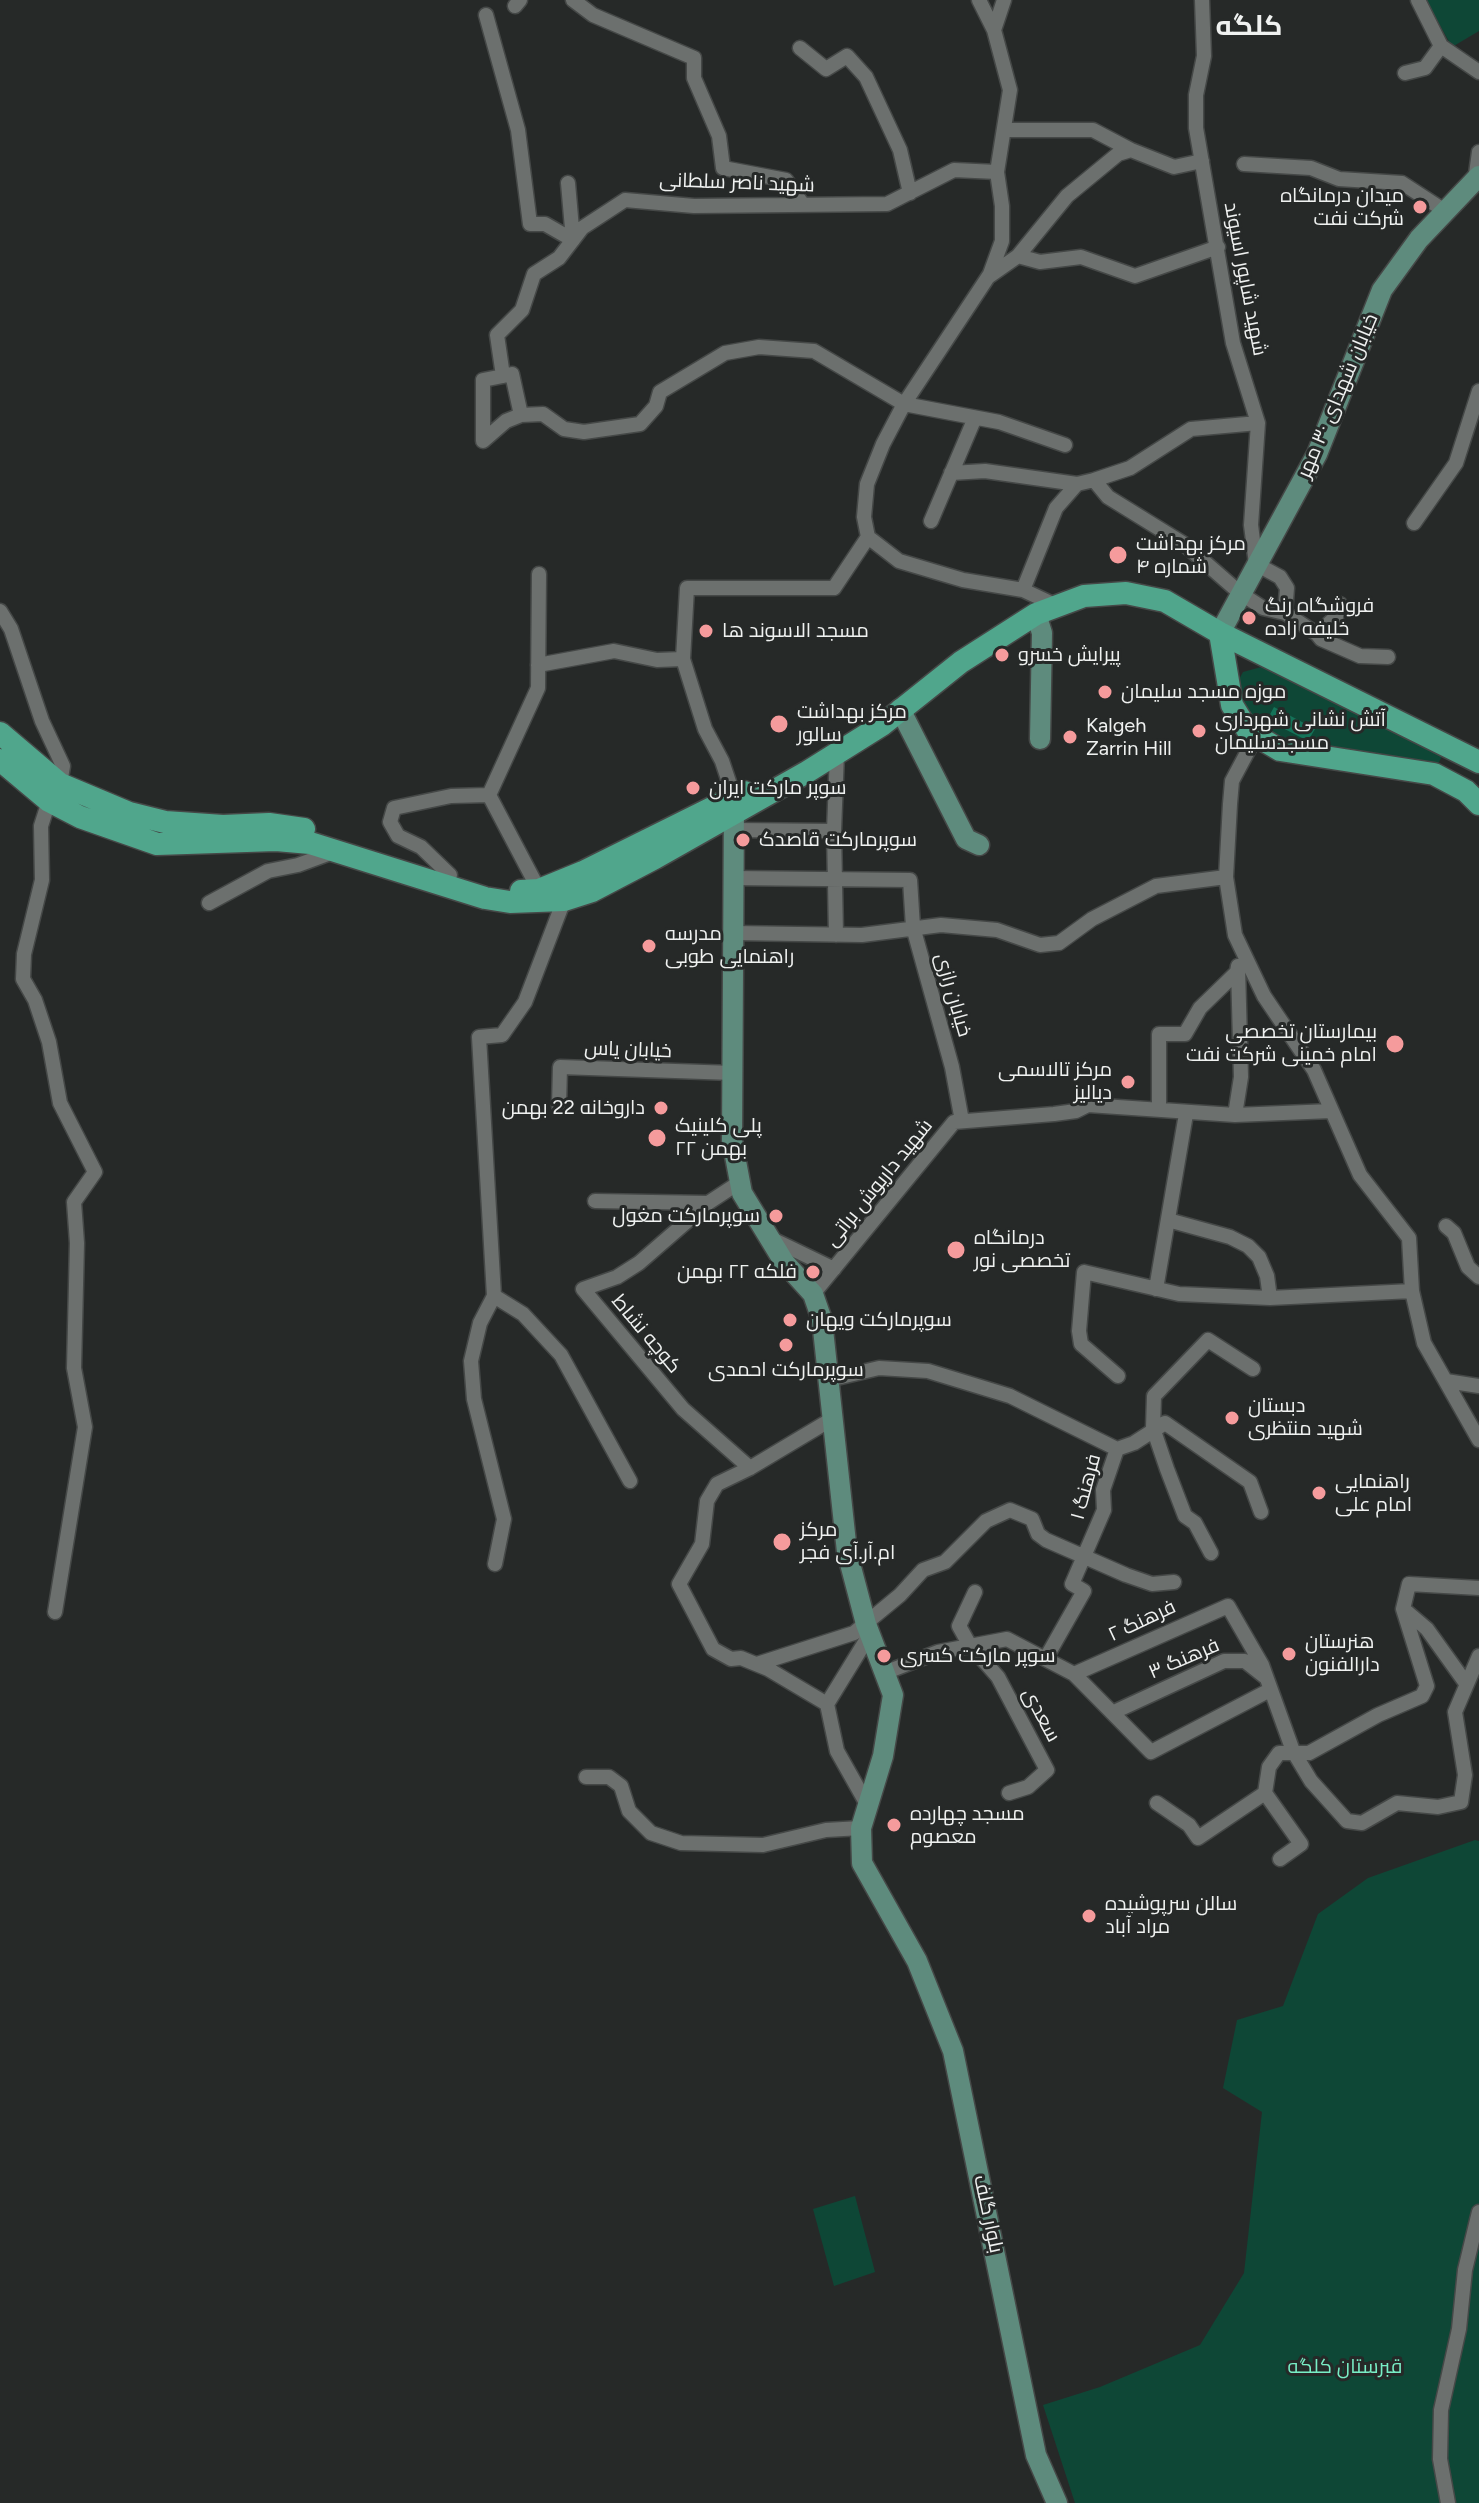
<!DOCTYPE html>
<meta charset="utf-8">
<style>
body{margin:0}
canvas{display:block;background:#262928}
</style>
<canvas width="1479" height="2503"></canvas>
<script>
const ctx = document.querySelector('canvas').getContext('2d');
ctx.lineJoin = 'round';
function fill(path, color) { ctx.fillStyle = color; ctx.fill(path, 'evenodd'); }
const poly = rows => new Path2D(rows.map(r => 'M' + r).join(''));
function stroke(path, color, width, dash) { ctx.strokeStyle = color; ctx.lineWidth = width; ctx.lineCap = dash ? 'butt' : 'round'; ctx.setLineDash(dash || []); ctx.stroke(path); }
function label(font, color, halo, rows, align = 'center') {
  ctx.font = font + ' Figtree,Cairo,sans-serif'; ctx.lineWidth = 6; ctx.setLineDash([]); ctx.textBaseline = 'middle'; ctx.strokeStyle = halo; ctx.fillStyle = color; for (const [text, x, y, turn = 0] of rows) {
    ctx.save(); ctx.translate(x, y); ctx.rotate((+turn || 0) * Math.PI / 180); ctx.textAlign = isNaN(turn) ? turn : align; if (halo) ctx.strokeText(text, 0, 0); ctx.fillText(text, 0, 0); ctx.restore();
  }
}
fill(poly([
 [1426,0,1479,0,1479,31,1452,47],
 [1265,666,1442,756,1436,768,1283,743,1253,725,1238,704,1237,683,1243,672],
 [1475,1840,1479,1841,1479,2503,1075,2503,1043,2405,1100,2387,1200,2345,1244,2273,1262,2112,1223,2088,1237,2020,1283,2006,1318,1914,1368,1878],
 [855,2196,875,2272,834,2286,813,2209]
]), '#0e4736');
fill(poly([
 [1274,707,1315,729,1308,741,1267,720]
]), '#147258');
const street = poly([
 [573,0,593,15,694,58,694,78,719,136,723,168,786,180,803,205],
 [979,0,994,30,1010,90,997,172,1002,206,1002,241,990,274,904,404,883,444,867,484,864,517,868,537,899,561,963,580,1023,590,1057,606],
 [1202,0,1204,56,1196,95,1196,128,1233,343,1258,423,1251,525,1256,564,1280,577,1287,588,1285,613,1317,634],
 [1418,0,1441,46],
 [515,6,520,0],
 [486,15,518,130,530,224,545,224,573,240,568,183],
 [994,30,1004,0],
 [800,48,826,69,847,56,866,77,900,150,910,193],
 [1405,73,1425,68,1441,46,1479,72],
 [1005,130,1093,130,1131,150],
 [1244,164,1311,168,1339,179,1402,183,1445,211],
 [997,172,954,170,887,204,694,206,625,200,582,228,559,258,534,274,522,310,497,335,503,376,512,374,521,415,543,414,564,429,584,432,640,424,656,406,660,392,725,353,759,347,814,351,904,404,999,422,1065,445],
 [1475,181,1479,152],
 [1018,256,1040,262,1081,257,1135,276,1218,247],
 [988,277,1018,256,1067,196,1118,154,1131,150,1174,167,1202,161],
 [503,376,483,380,483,441,506,421,521,415],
 [951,473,985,471,1077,484,1094,480,1108,497,1184,544,1240,593,1263,608,1285,613],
 [1094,480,1130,468,1191,429,1258,423],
 [931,521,974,420],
 [1414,523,1456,463,1479,391],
 [539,574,538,688,489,795,539,890],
 [1023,590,1056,508,1077,484],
 [1340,604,1336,617,1317,634,1321,639,1360,656,1388,657],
 [0,611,11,629,42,721,63,766,60,784],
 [538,665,614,651,657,660,683,659],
 [1256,736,1232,781,1230,804,1226,877,1235,935,1264,996,1314,1070,1360,1175,1409,1238,1412,1291,1424,1343,1479,1440],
 [734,797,722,761,705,729,683,659,687,588,834,588,868,537],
 [49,801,41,826,42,880,24,954,23,979,35,1000,49,1042,60,1103,95,1172,74,1202,77,1243,74,1368,85,1427,55,1612],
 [735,830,834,831],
 [450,875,421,847,398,836,390,822,394,808,451,796,489,795],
 [733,878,910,880,913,927,952,1067,962,1121],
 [209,903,268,871,298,865,336,851],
 [734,933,862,935,941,925,997,930,1040,945,1059,943,1092,919,1156,886,1226,877],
 [836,935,834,831,837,753],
 [559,1106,560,1067,733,1073],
 [1159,1110,1159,1034,1185,1034,1200,1008,1237,972,1238,966],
 [1235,1115,1241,1077,1238,968],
 [740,1182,708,1203,639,1263,617,1277,583,1289,683,1409,750,1468],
 [595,1201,708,1203],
 [1168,1220,1230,1237,1248,1246,1259,1257,1267,1276,1270,1298],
 [1446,1226,1454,1233,1468,1267,1479,1277],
 [774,1240,834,1269],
 [1156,1289,1186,1114],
 [813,1294,954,1122,1054,1114,1076,1111,1088,1105,1235,1115,1331,1111],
 [494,1296,523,1314,561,1355,630,1481],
 [1118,1376,1081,1344,1079,1331,1084,1272,1179,1294,1270,1298,1412,1291],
 [828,1380,879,1368,928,1371,1010,1396,1117,1449,1134,1443,1165,1423,1250,1482,1261,1512],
 [1446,1381,1479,1386],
 [1211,1553,1195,1523,1185,1516,1167,1469,1153,1428,1154,1396,1208,1340,1253,1369],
 [495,1564,504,1519,474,1399,471,1361,480,1323,494,1296,479,1037,502,1035,525,1002,564,900],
 [975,1592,959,1626,969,1644,998,1677,1047,1770,1028,1787,1009,1793],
 [1407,1612,1427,1629,1465,1682],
 [1046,1658,1084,1591,1072,1584,1104,1510,1103,1490,1117,1449],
 [757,1664,854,1633,900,1595,923,1570,945,1562,986,1521,1010,1510,1032,1519,1038,1534,1046,1540,1126,1575,1152,1584,1174,1582],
 [884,1673,938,1652,1007,1639,1074,1674,1151,1752,1268,1691],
 [1074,1674,1228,1606,1262,1665,1293,1751,1311,1781,1347,1821,1362,1823,1397,1803,1438,1807,1461,1802,1465,1775,1455,1712,1479,1656],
 [827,1704,768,1669,741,1658,731,1659,713,1649,679,1584,702,1544,707,1501,717,1484,750,1468,832,1419],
 [1114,1712,1224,1661,1245,1661,1264,1676],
 [586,1777,609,1777,621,1786,629,1811,651,1833,681,1843,763,1845,826,1830,861,1828],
 [1157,1803,1189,1825,1198,1838,1265,1793],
 [868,1806,837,1751,827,1704,870,1634],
 [1280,1859,1301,1844,1265,1793,1269,1767,1279,1753,1309,1753,1378,1715,1422,1696,1427,1686,1403,1609,1409,1584,1479,1588],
 [1448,2503,1440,2459,1441,2410,1459,2329,1465,2270,1479,2212]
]);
const secondary = poly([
 [1036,614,1042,633,1040,739],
 [1220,633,1317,454,1382,290,1419,239,1479,176],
 [900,709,966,839,979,845],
 [734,801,732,1140,742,1193,784,1262,813,1294,822,1320,847,1552,866,1624,893,1695,883,1756,861,1828,862,1863,917,1961,953,2051,1036,2455,1057,2503]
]);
const primary = poly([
 [1220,633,1232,705,1248,731,1280,750,1434,774,1466,791,1479,804],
 [0,733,60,784,129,813,165,822,223,826,269,824,304,829],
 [0,760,49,801,80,817,157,844,276,840,310,843,485,898,510,902,564,900,592,891,655,858,807,772,882,725,961,662,1036,614,1084,596,1126,593,1165,601,1220,633,1479,762],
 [521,891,539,890,583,872,744,792]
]);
stroke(street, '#454847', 17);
stroke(secondary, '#454847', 23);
stroke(primary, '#454847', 25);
stroke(street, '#6c706e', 14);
stroke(secondary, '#5e8b7d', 20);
stroke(primary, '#50a68c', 22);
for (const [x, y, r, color] of [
 [1420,207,8,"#f59b9c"],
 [1118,555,10,"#f59b9c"],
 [1249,618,8,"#f59b9c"],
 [706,631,8,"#f59b9c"],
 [1002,655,8,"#f59b9c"],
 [1105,692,8,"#f59b9c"],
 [779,724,10,"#f59b9c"],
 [1199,731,8,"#f59b9c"],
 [1070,737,8,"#f59b9c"],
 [693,788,8,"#f59b9c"],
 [743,840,8,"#f59b9c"],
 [649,946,8,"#f59b9c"],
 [1395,1044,10,"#f59b9c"],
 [1128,1082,8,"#f59b9c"],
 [661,1108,8,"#f59b9c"],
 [657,1138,10,"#f59b9c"],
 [776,1216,8,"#f59b9c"],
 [956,1250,10,"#f59b9c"],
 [813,1272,8,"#f59b9c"],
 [790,1320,8,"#f59b9c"],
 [786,1345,8,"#f59b9c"],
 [1232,1418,8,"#f59b9c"],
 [1319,1493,8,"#f59b9c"],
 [782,1542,10,"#f59b9c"],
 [1289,1654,8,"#f59b9c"],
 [884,1656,8,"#f59b9c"],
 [894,1825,8,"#f59b9c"],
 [1089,1916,8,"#f59b9c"]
]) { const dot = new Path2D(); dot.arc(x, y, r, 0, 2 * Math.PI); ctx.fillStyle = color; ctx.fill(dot); stroke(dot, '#262928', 3); }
label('20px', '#eff1f0', '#262928', [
 ["شهید ناصر سلطانی",737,183,2],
 ["شهید شاپور اسیوند",1245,279,79],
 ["خیابان شهدای ۳۰ مهر",1338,396,-67],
 ["خیابان رازی",953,995,74],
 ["خیابان یاس",628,1050,2],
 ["شهید داریوش براتی",879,1183,-51],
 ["کوچه نشاط",646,1334,50],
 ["فرهنگ ۱",1086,1487,-75],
 ["فرهنگ ۲",1142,1621,-25],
 ["فرهنگ ۳",1184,1659,-23],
 ["سعدی",1041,1715,62],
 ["بلوار گلف",988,2214,78]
]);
label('20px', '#eff1f0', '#262928', [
 ["میدان درمانگاه",1404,196,"right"],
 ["شرکت نفت",1404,219,"right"],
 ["مرکز بهداشت",1136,544],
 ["شماره ۴",1136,567],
 ["فروشگاه رنگ",1265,606],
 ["خلیفه زاده",1265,629],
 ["مسجد الاسوند ها",722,631],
 ["پیرایش خسرو",1018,655],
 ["موزه مسجد سلیمان",1121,692],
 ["مرکز بهداشت",797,712],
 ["سالور",797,735],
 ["آتش نشانی شهرداری",1215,720],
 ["مسجدسلیمان",1215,743],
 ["Kalgeh",1086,726],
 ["Zarrin Hill",1086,749],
 ["سوپر مارکت ایران",709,788],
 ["سوپرمارکت قاصدک",759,840],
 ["مدرسه",665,934],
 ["راهنمایی طوبی",665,957],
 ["بیمارستان تخصصی",1377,1032,"right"],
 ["امام خمینی شرکت نفت",1377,1055,"right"],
 ["مرکز تالاسمی",1112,1070,"right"],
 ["دیالیز",1112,1093,"right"],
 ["داروخانه 22 بهمن",645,1108,"right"],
 ["پلی کلینیک",675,1126],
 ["۲۲ بهمن",675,1149],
 ["سوپرمارکت مغول",760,1216,"right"],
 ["درمانگاه",974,1238],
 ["تخصصی نور",974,1261],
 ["فلکه ۲۲ بهمن",797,1272,"right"],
 ["سوپرمارکت ویهان",806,1320],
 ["سوپرمارکت احمدی",786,1370,"center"],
 ["دبستان",1248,1406],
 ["شهید منتظری",1248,1429],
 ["راهنمایی",1335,1482],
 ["امام علی",1335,1505],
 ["مرکز",800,1530],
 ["ام.آر.آی فجر",800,1553],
 ["هنرستان",1305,1642],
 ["دارالفنون",1305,1665],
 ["سوپر مارکت کسری",900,1656],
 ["مسجد چهارده",910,1814],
 ["معصوم",910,1837],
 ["سالن سرپوشیده",1105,1904],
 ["مراد آباد",1105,1927]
], 'left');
label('20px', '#78eec6', '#262928', [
 ["قبرستان کلگه",1345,2367]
]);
label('bold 28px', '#eff1f0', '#262928', [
 ["کلگه",1249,27]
]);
</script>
